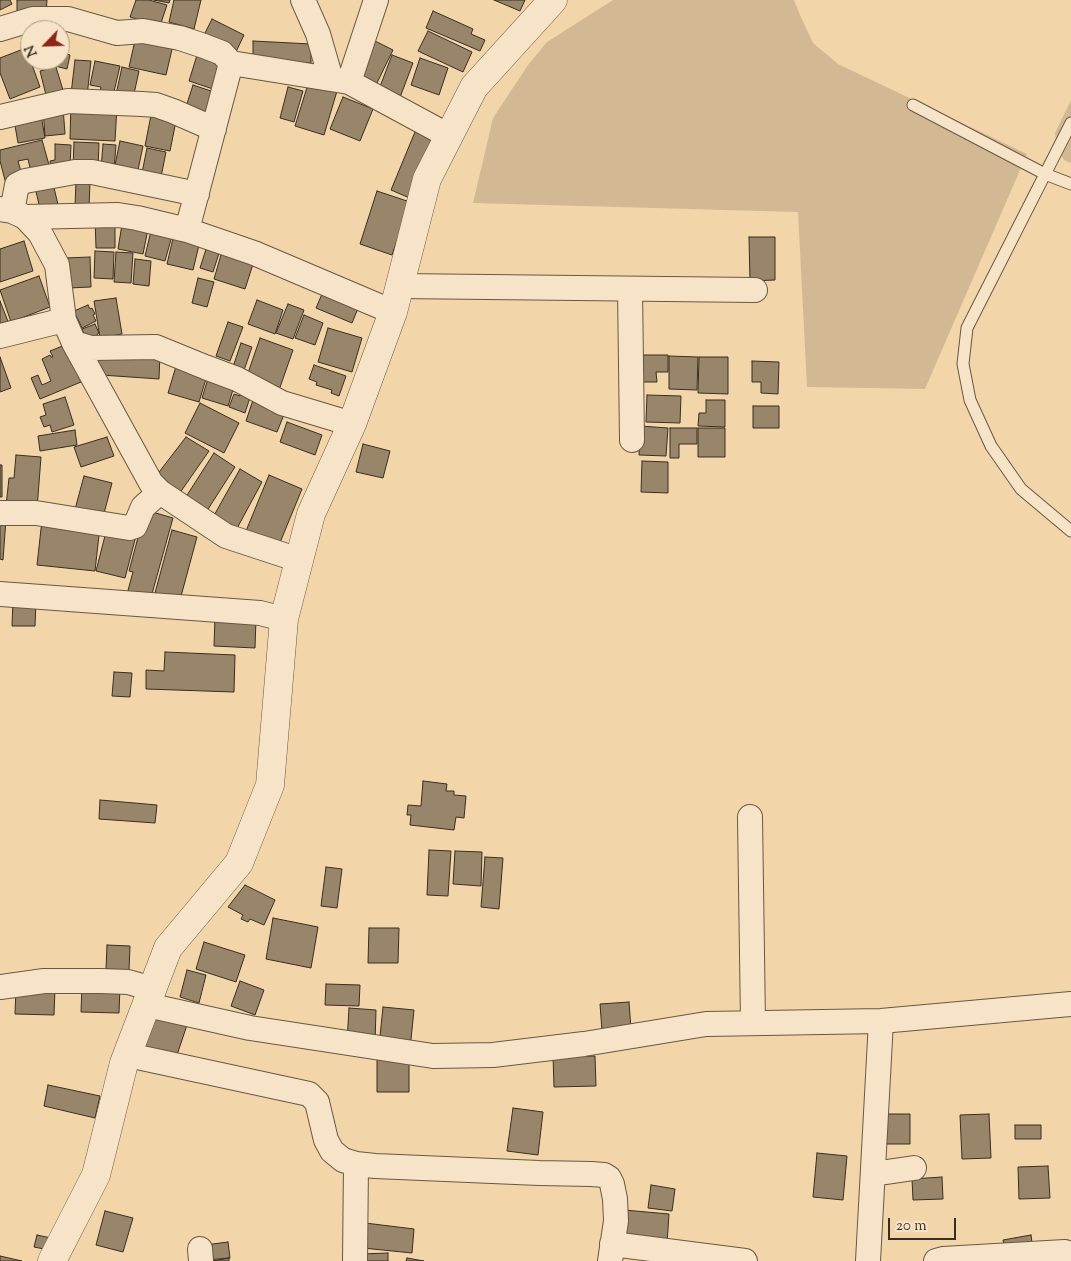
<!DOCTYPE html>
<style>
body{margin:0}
#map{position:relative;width:1071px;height:1261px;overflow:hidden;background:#f2d6aa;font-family:"Sorts Mill Goudy",serif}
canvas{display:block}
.north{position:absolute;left:20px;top:20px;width:50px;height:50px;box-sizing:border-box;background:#f7e4c8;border:1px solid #ab9b86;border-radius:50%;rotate:246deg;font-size:14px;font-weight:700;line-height:20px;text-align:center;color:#392e22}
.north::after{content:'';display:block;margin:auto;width:18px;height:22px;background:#8f2418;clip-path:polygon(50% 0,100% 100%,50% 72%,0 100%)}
.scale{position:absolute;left:888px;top:1218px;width:68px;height:22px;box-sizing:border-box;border:2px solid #392e22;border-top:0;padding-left:6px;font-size:15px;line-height:18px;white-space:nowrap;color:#392e22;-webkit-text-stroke:4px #f7e4c8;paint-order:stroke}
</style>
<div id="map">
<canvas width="1071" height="1261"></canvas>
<div class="north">N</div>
<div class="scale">20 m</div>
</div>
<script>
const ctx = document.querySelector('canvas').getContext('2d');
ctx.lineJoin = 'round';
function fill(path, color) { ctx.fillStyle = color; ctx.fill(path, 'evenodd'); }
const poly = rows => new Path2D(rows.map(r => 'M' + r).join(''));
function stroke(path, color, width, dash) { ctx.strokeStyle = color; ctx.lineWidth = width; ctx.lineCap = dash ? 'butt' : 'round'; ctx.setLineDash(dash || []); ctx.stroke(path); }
fill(poly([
 [613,0,794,0,800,15,813,43,838,64,1027,154,925,389,807,387,798,212,473,203,493,118,528,65,547,42],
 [1071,100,1071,163,1064,160,1057,149,1055,133]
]), '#d3b993');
const building = poly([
 [0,0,10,0,12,4,0,10,0,0],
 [17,0,47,0,46,12,17,11,17,0],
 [136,0,149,0,167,5,160,26,130,17,136,0],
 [154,0,170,0,169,3,154,0],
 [174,0,201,0,194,29,169,22,174,0],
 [494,0,525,0,520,11,494,0],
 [433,11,473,29,471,34,485,40,480,51,426,28,433,11],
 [212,19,244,35,235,54,203,37,212,19],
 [428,31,472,52,463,72,418,51,428,31],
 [136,36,173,45,166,75,129,67,136,36],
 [253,41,311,44,311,63,253,60,253,41],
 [375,41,393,50,376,85,358,76,375,41],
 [26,48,40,87,10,99,0,73,0,58,26,48],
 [60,52,70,55,67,69,35,61,35,60,60,60,60,52],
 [198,52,223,60,213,89,189,81,198,52],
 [392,55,413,63,399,100,378,92,392,55],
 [420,58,448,68,439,95,411,85,420,58],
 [75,60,91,61,87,96,71,94,75,60],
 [95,61,120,66,113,96,100,93,101,87,90,85,95,61],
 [56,67,63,90,46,95,40,71,56,67],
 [122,67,139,71,132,103,115,99,122,67],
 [309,81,337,91,324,135,295,126,309,81],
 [193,85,214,92,207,116,185,110,193,85],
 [288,87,303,91,294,122,280,118,288,87],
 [343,97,373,109,360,141,330,129,343,97],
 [71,104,117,106,115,141,70,139,71,104],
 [63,107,65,134,45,136,43,109,63,107],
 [40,109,45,138,18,143,13,114,40,109],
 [152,110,177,116,170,151,145,146,152,110],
 [415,132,436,141,412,199,391,190,415,132],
 [42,140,51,172,32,177,28,159,18,161,22,175,6,184,0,161,0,150,42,140],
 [120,141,143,146,138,170,115,165,120,141],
 [74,142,99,143,98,168,73,168,74,142],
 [55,144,71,145,70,167,52,172,50,161,55,160,55,144],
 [103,144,116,145,114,170,101,169,103,144],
 [147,148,166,152,161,177,142,173,147,148],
 [52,179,59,209,41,213,34,183,52,179],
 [76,181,90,182,89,207,75,206,76,181],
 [377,191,410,202,392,255,360,244,377,191],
 [95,218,115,218,115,248,96,248,95,218],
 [123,218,149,224,143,254,118,249,123,218],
 [152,227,173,232,165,261,145,256,152,227],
 [174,234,200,241,193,270,167,264,174,234],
 [749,237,775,237,775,280,750,281,749,237],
 [24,241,33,271,0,282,0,249,24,241],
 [208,243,221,247,213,272,200,268,208,243],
 [223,248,255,258,245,289,214,279,223,248],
 [95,251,114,252,113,279,94,278,95,251],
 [116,252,133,253,131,283,114,282,116,252],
 [90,257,91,287,68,288,65,258,90,257],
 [135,259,151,261,149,286,133,284,135,259],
 [39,276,50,307,11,322,0,290,39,276],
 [198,278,214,282,207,307,192,303,198,278],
 [325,287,361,301,352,323,316,308,325,287],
 [116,298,122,334,100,338,94,301,116,298],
 [257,300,283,310,275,334,248,324,257,300],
 [0,301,9,324,0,327,0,301],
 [288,304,304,310,293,339,276,333,288,304],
 [88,305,90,309,92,308,95,314,93,315,96,321,82,328,74,311,88,305],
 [304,315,323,323,315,345,295,338,304,315],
 [228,322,243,327,230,361,216,356,228,322],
 [95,324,99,333,97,334,101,342,89,346,82,329,95,324],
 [328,328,362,338,352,372,318,362,328,328],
 [260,338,293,350,278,393,245,382,260,338],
 [241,343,252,347,242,376,231,373,241,343],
 [65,345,81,382,40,399,31,378,38,375,42,385,51,381,42,359,50,355,51,357,53,357,50,351,65,345],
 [99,352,160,353,159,379,101,375,101,366,98,365,99,352],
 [641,355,668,355,668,372,656,372,657,382,641,382,641,355],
 [669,356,698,357,697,390,669,389,669,356],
 [0,357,11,388,0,392,0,357],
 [699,357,728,357,728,394,698,393,699,357],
 [752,361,779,362,778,394,761,393,761,382,752,382,752,361],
 [177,363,208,372,199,402,168,393,177,363],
 [314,365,346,376,339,396,331,393,332,390,316,385,317,382,309,379,314,365],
 [210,372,236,380,228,406,202,398,210,372],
 [245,387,252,391,245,413,229,407,234,394,240,396,245,387],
 [647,395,681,396,680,423,646,422,647,395],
 [65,397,74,425,52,432,50,425,44,427,40,417,46,415,43,404,65,397],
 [253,400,285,412,277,432,246,421,253,400],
 [706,400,725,400,725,427,698,426,699,413,706,413,706,400],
 [200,403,239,423,224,453,185,433,200,403],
 [753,406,779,406,779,428,753,428,753,406],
 [287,422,322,435,315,455,280,442,287,422],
 [640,426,668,428,666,456,639,455,640,426],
 [670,428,697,428,697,444,679,444,679,458,670,458,670,428],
 [698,428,725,428,725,457,698,457,698,428],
 [75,430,77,445,40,451,38,436,75,430],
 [107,437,114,456,81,467,74,447,107,437],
 [186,437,209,451,177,497,153,480,186,437],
 [363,444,390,451,383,478,356,472,363,444],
 [214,453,235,467,203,517,182,503,214,453],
 [16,455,41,457,37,509,6,506,9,478,14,478,16,455],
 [642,461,668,462,668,493,641,492,642,461],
 [0,465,2,465,2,497,0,497,0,465],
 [240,469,262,482,235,532,212,519,240,469],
 [269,475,302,489,279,545,246,531,269,475],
 [84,476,112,483,102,521,74,513,84,476],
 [149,511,173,518,150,601,127,594,133,572,129,571,140,530,149,511],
 [0,519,6,519,3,560,0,559,0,519],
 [42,520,100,526,95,571,37,565,42,520],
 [107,528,136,536,125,578,96,571,107,528],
 [172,530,197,537,180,600,155,593,172,530],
 [13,600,36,601,35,626,12,626,13,600],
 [215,617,256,619,255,648,214,646,215,617],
 [165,652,235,655,234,692,146,689,146,670,164,671,165,652],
 [114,672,132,673,130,697,112,696,114,672],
 [423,781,447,784,446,791,454,791,454,795,466,796,464,818,456,817,454,830,410,825,411,815,407,815,408,805,421,806,423,781],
 [100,800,157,805,155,823,99,819,100,800],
 [429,850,451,851,448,896,427,895,429,850],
 [455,851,482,852,481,886,453,884,455,851],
 [485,857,503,858,499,909,481,907,485,857],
 [326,867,342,869,337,908,321,906,326,867],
 [245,885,275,900,264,925,250,919,248,922,241,919,243,915,228,907,245,885],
 [273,918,318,927,311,968,266,959,273,918],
 [369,928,399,928,398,963,368,963,369,928],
 [204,942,245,955,236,982,196,969,204,942],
 [107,945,130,946,129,970,106,969,107,945],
 [187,970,206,975,199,1003,180,997,187,970],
 [240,981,264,990,255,1015,231,1006,240,981],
 [326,984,360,985,359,1006,325,1005,326,984],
 [82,985,120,986,119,1013,81,1012,82,985],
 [16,988,55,989,54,1015,15,1014,16,988],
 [629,1002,631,1029,602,1031,600,1004,629,1002],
 [383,1007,414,1010,410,1049,379,1046,383,1007],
 [349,1008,376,1010,375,1043,347,1042,349,1008],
 [152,1011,188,1022,176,1058,141,1046,152,1011],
 [377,1055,409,1055,409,1092,377,1092,377,1055],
 [553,1056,595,1056,596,1086,554,1087,553,1056],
 [48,1085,100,1096,95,1118,44,1106,48,1085],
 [513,1108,543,1112,538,1155,507,1151,513,1108],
 [885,1114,910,1114,910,1144,885,1144,885,1114],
 [989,1114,991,1158,962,1159,960,1115,989,1114],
 [1015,1125,1041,1125,1041,1139,1015,1139,1015,1125],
 [817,1153,847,1156,843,1200,813,1197,817,1153],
 [1048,1166,1050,1198,1019,1199,1018,1167,1048,1166],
 [942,1177,943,1199,913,1200,912,1179,942,1177],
 [651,1185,675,1189,672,1211,648,1208,651,1185],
 [624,1210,669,1214,667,1244,622,1241,624,1210],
 [105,1211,133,1218,123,1252,96,1245,105,1211],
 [365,1223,414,1229,412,1253,363,1248,365,1223],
 [37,1235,51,1238,49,1250,34,1247,37,1235],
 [1031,1235,1033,1250,1006,1254,1003,1240,1031,1235],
 [228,1242,230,1258,207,1260,205,1245,228,1242],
 [388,1253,388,1261,362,1261,361,1254,388,1253],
 [0,1256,22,1261,0,1261,0,1256],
 [229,1258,229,1261,212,1261,229,1258],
 [407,1258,424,1261,406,1261,407,1258]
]);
fill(building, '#998569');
stroke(building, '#392e22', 1);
const service = poly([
 [913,105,1045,174,1071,184],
 [1071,123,967,328,963,364,970,400,991,446,1021,489,1071,531]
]);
const minor = poly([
 [303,0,318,34,331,79],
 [0,29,33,19,68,19,117,33,143,31,180,38,204,46,222,53,231,63,349,82,449,136],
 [349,82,376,0],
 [0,117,68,101,142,104,156,105,173,111,214,129],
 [0,209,12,211,25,217,40,233,57,265,64,320,74,343,151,483,160,492,226,536,299,560],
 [12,211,17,185,25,181,75,172,92,172,197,194],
 [25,217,118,215,137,218,187,230,254,253,393,312],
 [187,230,231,63],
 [399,286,755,290],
 [630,289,632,440],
 [0,336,64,320],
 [74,343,91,348,156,347,205,367,237,379,282,403,352,424],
 [0,513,36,513,129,528,135,526,143,507,160,492],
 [0,594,260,613,284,619],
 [750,817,753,1023],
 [0,987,44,981,101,981,128,982,153,989],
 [147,1005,250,1028,433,1056,493,1055,584,1044,706,1024,881,1021,1071,1004],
 [128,1055,309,1094,317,1102,326,1140,332,1151,343,1160,356,1164,375,1166,539,1173,591,1174,604,1175,609,1178,612,1184,615,1199,616,1221,610,1261],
 [873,1174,914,1168],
 [612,1244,745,1261],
 [200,1249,201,1261],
 [355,1261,356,1164],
 [868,1261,881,1021],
 [936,1261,943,1259,1065,1252]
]);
const tertiary = poly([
 [52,1261,96,1175,124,1063,168,948,239,863,270,785,284,619,311,514,352,424,393,312,427,179,474,87,553,0]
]);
stroke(service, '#675844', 13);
stroke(minor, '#675844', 26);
stroke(tertiary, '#675844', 29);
stroke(service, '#f7e4c8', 11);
stroke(minor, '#f7e4c8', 24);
stroke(tertiary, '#f7e4c8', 28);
</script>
